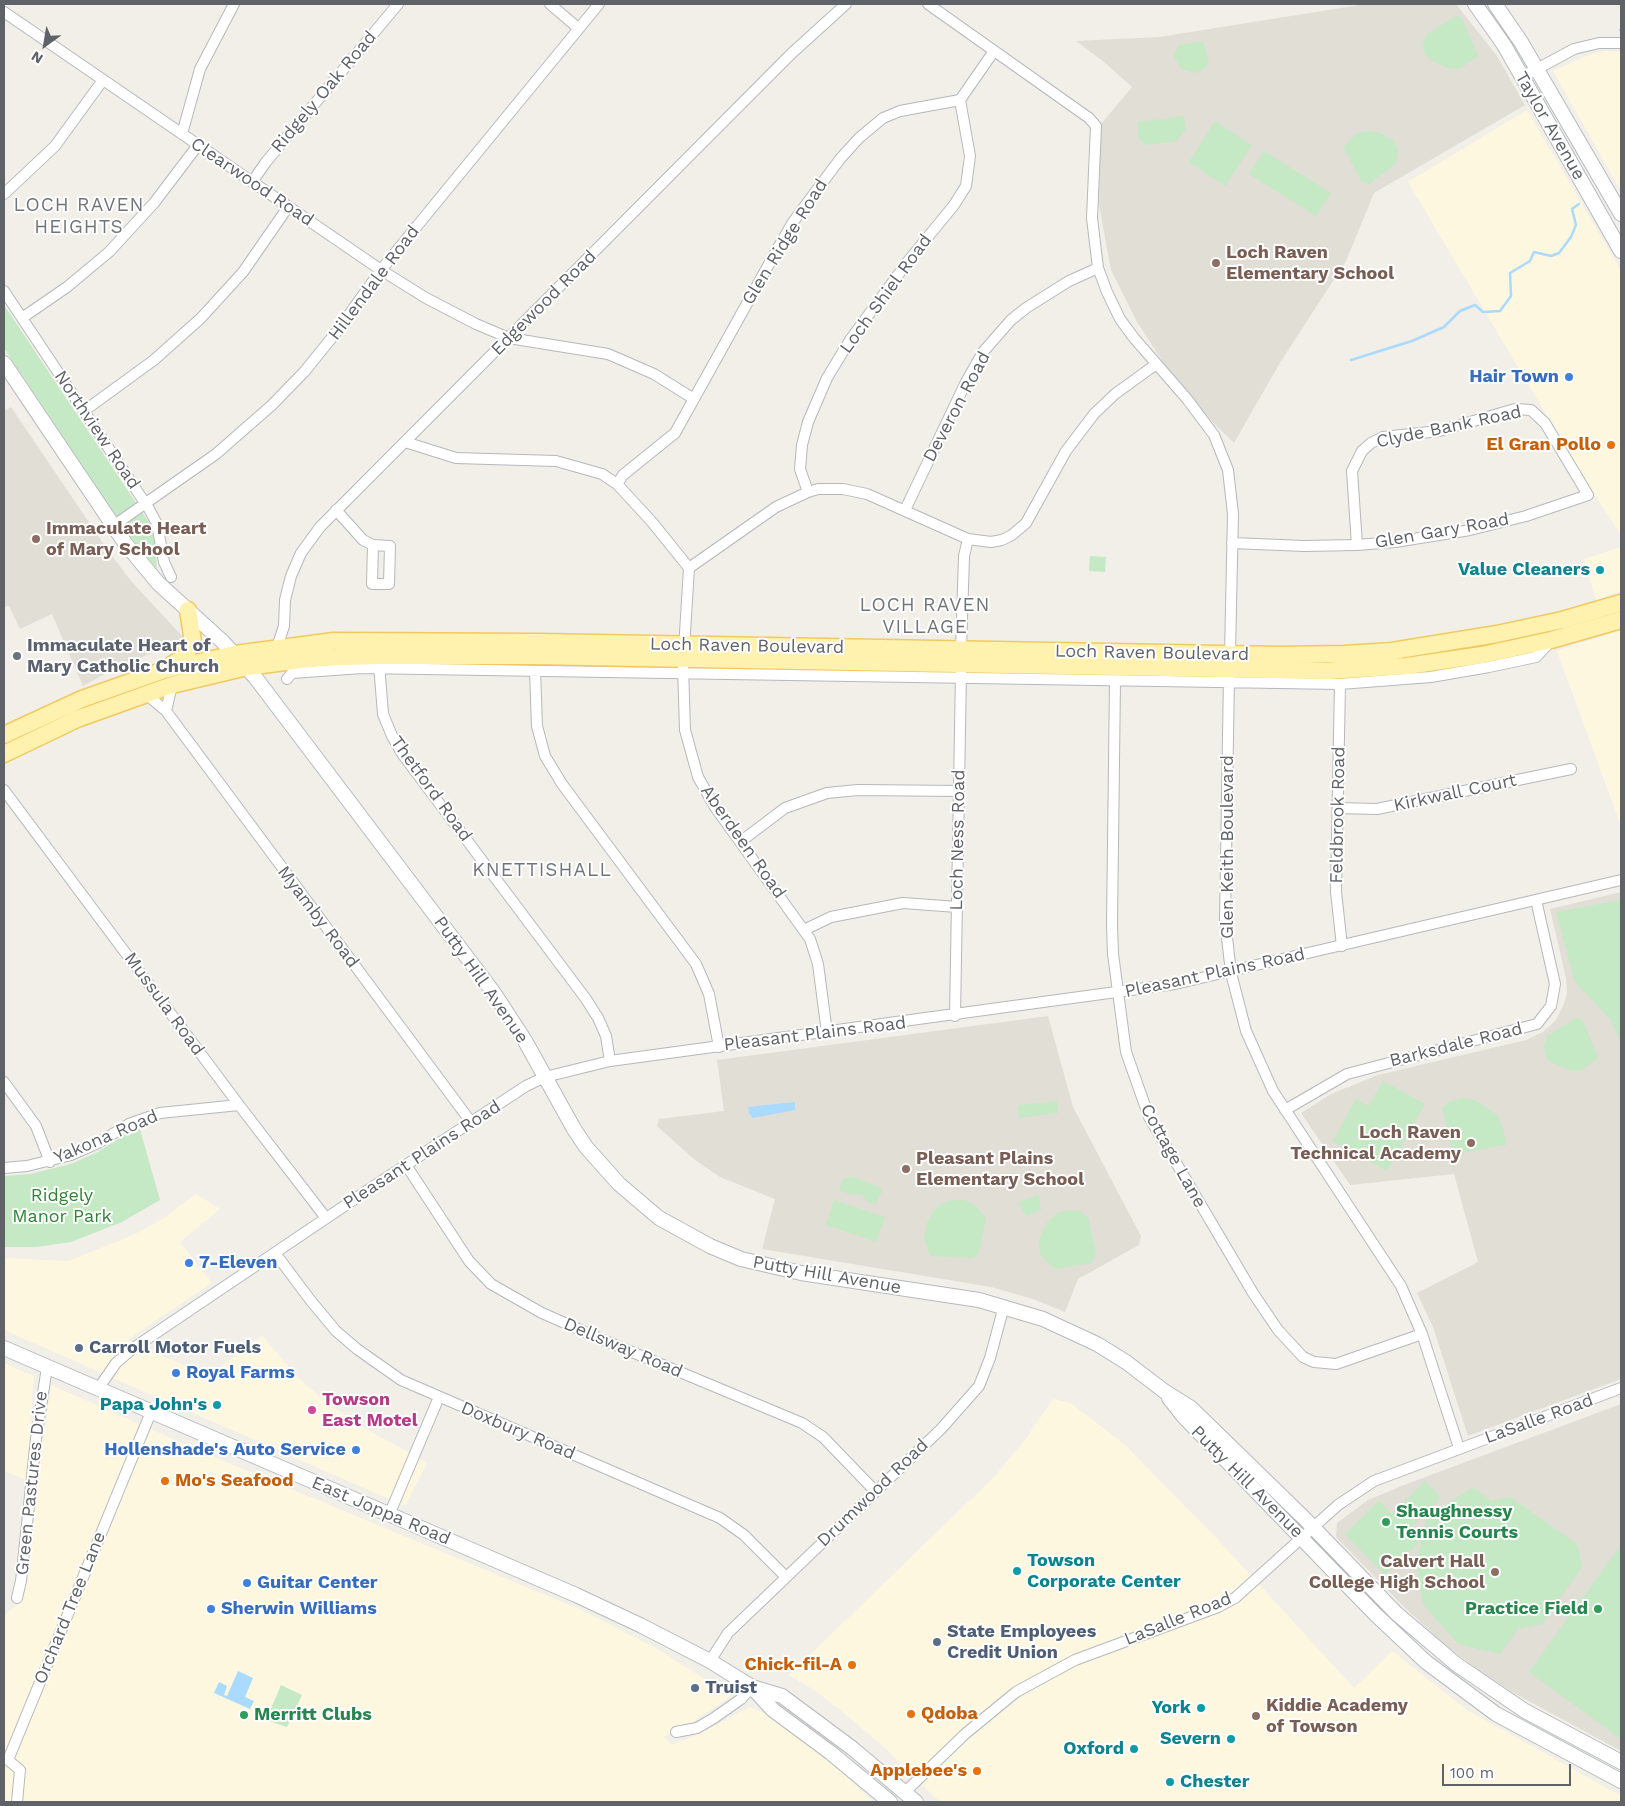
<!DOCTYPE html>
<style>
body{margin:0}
#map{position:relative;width:1625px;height:1806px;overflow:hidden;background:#f1efe8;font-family:"Work Sans",sans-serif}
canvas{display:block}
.frame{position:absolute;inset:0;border:5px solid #5f6368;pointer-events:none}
.north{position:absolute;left:20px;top:20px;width:50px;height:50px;-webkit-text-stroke:4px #fff;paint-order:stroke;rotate:212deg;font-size:14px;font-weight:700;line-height:20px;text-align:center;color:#5f6368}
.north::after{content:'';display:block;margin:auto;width:18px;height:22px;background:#5f6368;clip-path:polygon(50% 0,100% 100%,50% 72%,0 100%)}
.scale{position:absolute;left:1442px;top:1764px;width:129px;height:22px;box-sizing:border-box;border:2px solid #5f6368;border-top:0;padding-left:6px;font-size:15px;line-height:18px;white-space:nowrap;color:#5f6368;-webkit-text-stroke:4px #fff;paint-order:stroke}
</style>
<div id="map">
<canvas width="1625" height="1806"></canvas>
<div class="frame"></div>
<div class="north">N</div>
<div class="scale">100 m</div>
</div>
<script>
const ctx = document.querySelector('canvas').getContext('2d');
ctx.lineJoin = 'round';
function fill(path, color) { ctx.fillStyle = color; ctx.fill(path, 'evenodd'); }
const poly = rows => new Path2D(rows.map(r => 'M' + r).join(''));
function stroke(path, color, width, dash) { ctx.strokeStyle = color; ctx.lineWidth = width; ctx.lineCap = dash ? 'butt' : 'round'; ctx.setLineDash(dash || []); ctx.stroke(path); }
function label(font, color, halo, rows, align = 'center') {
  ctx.font = font + ' "Work Sans",sans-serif'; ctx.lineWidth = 4; ctx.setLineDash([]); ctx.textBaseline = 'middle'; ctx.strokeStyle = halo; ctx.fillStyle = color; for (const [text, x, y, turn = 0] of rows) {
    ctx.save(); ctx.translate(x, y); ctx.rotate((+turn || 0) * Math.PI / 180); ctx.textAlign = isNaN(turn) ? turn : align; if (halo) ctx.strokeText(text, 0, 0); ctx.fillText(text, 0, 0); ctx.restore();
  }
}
fill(poly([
 [1606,51,1621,52,1621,191,1553,71,1591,54],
 [1527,110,1621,271,1621,535,1587,483,1408,182],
 [1621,547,1621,591,1596,600,1584,559],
 [1621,630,1621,826,1557,651],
 [196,1194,220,1209,180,1242,212,1283,127,1340,209,1376,262,1335,294,1374,319,1396,354,1422,427,1463,405,1506,4,1330,4,1258,68,1261,133,1235,161,1220],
 [4,1363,34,1376,26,1480,4,1471],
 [51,1385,200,1451,579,1609,656,1648,731,1696,693,1722,664,1737,672,1745,701,1733,750,1707,765,1714,825,1758,874,1802,4,1802,4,1616,21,1601],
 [1053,1399,1071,1403,1125,1445,1223,1545,1354,1688,1392,1651,1467,1710,1621,1796,1621,1802,940,1802,887,1750,850,1718,817,1692,789,1675,996,1475,1027,1437]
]), '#fef7e0');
fill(poly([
 [1366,4,1456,4,1497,56,1525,105,1374,193,1346,261,1281,361,1234,443,1183,393,1137,322,1111,270,1099,205,1101,124,1132,87,1104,62,1076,41,1159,37],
 [11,407,107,549,131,581,185,639,114,669,83,686,52,614,20,629,9,606,4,607,4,411],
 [1621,892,1621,1379,1468,1436,1433,1327,1417,1293,1478,1262,1454,1174,1350,1185,1301,1113,1331,1094,1378,1075,1526,1040,1543,1032,1556,1020,1563,1006,1567,993,1566,978,1550,909],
 [1048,1016,1073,1107,1141,1236,1139,1245,1078,1279,1065,1312,1033,1299,991,1287,762,1249,775,1199,720,1177,695,1160,657,1126,659,1119,724,1111,717,1060],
 [1621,1404,1621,1751,1512,1692,1473,1666,1441,1641,1403,1606,1336,1537,1337,1523,1368,1500,1404,1485]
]), '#e1ded6');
fill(poly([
 [1456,16,1462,18,1478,56,1461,68,1451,69,1432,61,1425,55,1423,45,1427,34],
 [1203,41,1209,63,1203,70,1194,73,1180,68,1174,56,1179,45],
 [1184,116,1186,130,1175,142,1146,145,1139,139,1137,122],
 [1215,121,1252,145,1225,186,1189,162],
 [1368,131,1379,132,1388,137,1395,143,1398,152,1396,163,1369,184,1362,182,1343,147,1358,133],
 [1264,151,1331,193,1316,216,1249,174],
 [4,305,148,521,154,533,157,569,128,534,4,348],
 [1090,556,1106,557,1105,572,1089,571],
 [1621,900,1621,1043,1611,1020,1575,982,1556,912],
 [1576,1018,1583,1020,1598,1058,1582,1070,1572,1071,1552,1063,1546,1057,1544,1047,1547,1036],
 [1383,1081,1425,1104,1387,1171,1333,1141,1356,1099,1369,1106],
 [1464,1098,1475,1100,1497,1115,1504,1131,1506,1145,1460,1153,1451,1147,1442,1107,1451,1101],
 [1057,1101,1058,1113,1019,1118,1018,1105],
 [139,1126,160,1200,122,1222,71,1242,36,1247,4,1247,4,1176,30,1174,71,1164,96,1153],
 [851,1176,883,1189,876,1204,866,1201,864,1196,858,1194,852,1195,839,1190,842,1180],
 [1039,1195,1041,1210,1026,1216,1019,1202],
 [834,1200,885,1217,876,1242,826,1225],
 [952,1200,964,1200,974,1204,986,1218,979,1253,972,1258,930,1256,926,1245,924,1237,927,1223,933,1212,941,1204],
 [1069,1210,1080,1211,1088,1217,1096,1254,1092,1263,1057,1269,1051,1266,1040,1254,1039,1242,1042,1231,1048,1221,1058,1213],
 [1425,1481,1441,1498,1407,1531,1419,1543,1385,1575,1345,1534,1379,1501,1392,1514],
 [1473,1487,1491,1501,1510,1497,1577,1544,1582,1567,1542,1624,1518,1629,1500,1654,1458,1644,1423,1604,1419,1584,1417,1562,1426,1518],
 [1621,1545,1621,1739,1529,1672],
 [281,1685,302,1695,287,1727,266,1720]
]), '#c5e8c5');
fill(poly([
 [795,1102,795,1110,753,1118,749,1113,748,1107],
 [238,1671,253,1678,245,1697,254,1701,250,1709,214,1693,219,1682,227,1686,224,1695,227,1696]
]), '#aadaff');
stroke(poly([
 [1620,30,1621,30],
 [1351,360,1412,341,1444,327,1460,311,1475,305,1483,312,1500,311,1511,296,1510,273,1530,261,1534,252,1551,256,1559,253,1571,237,1576,225,1572,209,1579,204]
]), '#aadaff', 2.5);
const street = poly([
 [550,4,578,28],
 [928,4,1089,118,1096,126,1092,218,1098,268,1107,292,1120,319,1134,338,1187,399,1214,435,1228,470,1233,514,1230,654],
 [4,12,381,270,426,298,476,324,509,338,608,354,654,374,694,399],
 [1522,77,1574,49,1599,43,1621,43],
 [182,134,200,69,234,4],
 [252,182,266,162,398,4],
 [4,194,55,146,103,80],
 [4,291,149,509,157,524,164,562,171,577],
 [22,318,67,287,109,252,154,203,198,145],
 [84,411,154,360,201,318,243,272,288,207],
 [405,442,456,458,556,461,602,474,617,484,652,522,689,568],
 [617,484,623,475,675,433,774,255,793,222,840,159,859,138,883,118,900,111,960,100,994,51],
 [808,492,800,469,802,445,808,422,827,378,850,340,909,260,954,205,966,186,970,156,960,100],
 [336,510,363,540,373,545,390,546,389,584,372,584,373,545],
 [905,510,966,382,983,352,1011,320,1026,308,1069,281,1098,268],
 [113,526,216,454,272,405,305,371,338,330,381,270,599,4],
 [1232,543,1304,546,1357,545,1395,542,1470,530,1526,516,1588,495,1545,423,1531,410,1515,409,1439,431,1383,437,1371,443,1362,451,1352,471,1357,545],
 [689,568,776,507,808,492,818,489,843,489,867,494,968,539,991,542,1002,540,1012,535,1026,523,1066,451,1094,414,1115,394,1155,365],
 [277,647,284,626,285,600,291,576,301,553,320,527,791,54,846,4],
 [684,649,689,568],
 [961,650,964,556,968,539],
 [379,664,383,714,392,736,403,755,586,999,598,1018,606,1036,610,1061],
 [683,666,685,730,698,777,715,807,810,939,818,964,827,1033],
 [535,671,537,726,545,756,562,784,696,964,709,994,719,1047],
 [1229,676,1225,920,1231,973,1246,1031,1273,1091,1401,1286,1422,1334,1459,1448],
 [287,679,292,673,362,668,1340,684,1431,677,1489,667,1536,657,1551,641],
 [1115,681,1112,924,1113,954,1126,1052,1149,1117,1253,1293,1278,1330,1303,1357,1314,1362,1336,1364,1422,1334],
 [1340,684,1336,892,1342,946],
 [146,694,166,711,471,1122],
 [166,711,172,685],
 [4,790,239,1105,326,1218],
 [1338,808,1377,809,1571,769],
 [740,842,785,808,827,793,858,790,959,791],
 [804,930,831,917,903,903,957,907],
 [955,1016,961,672],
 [4,1082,36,1126,50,1162],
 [1285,1110,1347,1074,1537,1024,1551,1006,1555,984,1536,900],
 [406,1165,469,1261,491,1284,542,1313,608,1342,802,1423,823,1437,875,1491],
 [4,1168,27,1166,71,1155,98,1143,129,1124,160,1113,239,1105],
 [275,1253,311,1301,336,1331,357,1349,401,1380,720,1518,744,1535,786,1577],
 [98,1389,116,1363,132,1349,374,1186,526,1086,545,1077,610,1061,1175,984,1621,880],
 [389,1515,439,1397],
 [17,1598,21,1581,36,1439,47,1367],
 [710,1661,728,1633,941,1429,979,1386,990,1358,1004,1306],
 [676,1732,697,1728,714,1718,741,1699,752,1687],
 [905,1792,965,1734,1016,1692,1075,1660,1218,1607,1235,1598,1338,1505,1374,1481,1621,1388],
 [17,1802,20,1770,8,1760,151,1412]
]);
const secondary = poly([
 [1475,4,1504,45,1621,251],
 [1495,4,1521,42,1621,214],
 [4,363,125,543,158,583,223,642,255,677,494,993,524,1039,574,1129,586,1147,619,1184,659,1218,710,1246,741,1259,801,1273,979,1300,1043,1319,1097,1344,1126,1362,1164,1391,1191,1408,1304,1518,1396,1613,1456,1664,1525,1711,1621,1762],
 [4,1348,576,1595,640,1625,710,1661,752,1687,782,1696,852,1748,916,1802],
 [1169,1398,1184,1417,1375,1614,1426,1662,1496,1714,1621,1781],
 [752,1687,773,1710,831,1753,890,1802]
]);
const primary = poly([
 [171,665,184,657,193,642,188,610],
 [4,735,82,699,164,670,235,654,334,641,539,642,1280,655,1344,654,1392,651,1497,634,1562,620,1621,603],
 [4,754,77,719,172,685,247,667,316,658,379,656,535,656,1327,671,1407,666,1482,655,1551,640,1621,620]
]);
stroke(street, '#b5b8bc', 12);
stroke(secondary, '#b6babf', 16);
stroke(primary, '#f2c960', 19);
stroke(street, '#fff', 10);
stroke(secondary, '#fff', 14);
stroke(primary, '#fff2af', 16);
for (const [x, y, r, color] of [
 [1216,263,5,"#8d6e63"],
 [1569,377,5,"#3f7fe0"],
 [1611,445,5,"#e8710a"],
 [36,539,5,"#8d6e63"],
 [1600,570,5,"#0f9aa8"],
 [17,656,5,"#6b7280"],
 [1471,1143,5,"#8d6e63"],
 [906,1169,5,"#8d6e63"],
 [189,1263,5,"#3f7fe0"],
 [79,1348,5,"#5c6f8a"],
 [176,1373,5,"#3f7fe0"],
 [217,1405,5,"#0f9aa8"],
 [312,1410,5,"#d1479c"],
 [356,1450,5,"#3f7fe0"],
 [165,1481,5,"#e8710a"],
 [1386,1522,5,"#2e9e5b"],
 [1017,1571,5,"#0f9aa8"],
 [1495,1572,5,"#8d6e63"],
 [247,1583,5,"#3f7fe0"],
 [211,1609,5,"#3f7fe0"],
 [1598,1609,5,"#2e9e5b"],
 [937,1642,5,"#5c6f8a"],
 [852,1665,5,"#e8710a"],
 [695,1688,5,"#5c6f8a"],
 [1201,1708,5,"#0f9aa8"],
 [911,1714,5,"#e8710a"],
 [244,1715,5,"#2e9e5b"],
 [1256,1716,5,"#8d6e63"],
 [1231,1739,5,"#0f9aa8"],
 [1134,1749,5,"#0f9aa8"],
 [977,1771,5,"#e8710a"],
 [1170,1782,5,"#0f9aa8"]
]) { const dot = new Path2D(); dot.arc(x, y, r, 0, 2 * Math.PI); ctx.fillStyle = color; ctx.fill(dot); stroke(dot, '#fff', 2); }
label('18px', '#5f6368', '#fff', [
 ["Ridgely Oak Road",324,92,-50],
 ["Taylor Avenue",1550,126,60],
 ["Clearwood Road",252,182,34],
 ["Glen Ridge Road",785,242,-58],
 ["Hillendale Road",374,283,-53],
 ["Loch Shiel Road",886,294,-54],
 ["Edgewood Road",544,303,-45],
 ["Deveron Road",957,407,-62],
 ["Clyde Bank Road",1449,427,-12],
 ["Northview Road",97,430,56],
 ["Glen Gary Road",1442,531,-10],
 ["Loch Raven Boulevard",747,646,1],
 ["Loch Raven Boulevard",1152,653,1],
 ["Thetford Road",431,789,54],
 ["Kirkwall Court",1455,793,-12],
 ["Feldbrook Road",1338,815,-89],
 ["Loch Ness Road",958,840,-89],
 ["Aberdeen Road",743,842,55],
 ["Glen Keith Boulevard",1228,847,-90],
 ["Myamby Road",318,917,53],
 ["Pleasant Plains Road",1215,973,-12],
 ["Putty Hill Avenue",481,980,55],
 ["Mussula Road",164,1004,54],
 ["Pleasant Plains Road",815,1034,-7],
 ["Barksdale Road",1456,1045,-14],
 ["Yakona Road",106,1137,-23],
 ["Pleasant Plains Road",422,1155,-33],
 ["Cottage Lane",1173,1156,61],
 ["Putty Hill Avenue",827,1275,10],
 ["Dellsway Road",623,1348,23],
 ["LaSalle Road",1539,1419,-20],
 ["Doxbury Road",518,1431,23],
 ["Putty Hill Avenue",1247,1482,45],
 ["Green Pastures Drive",32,1483,-84],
 ["Drumwood Road",873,1493,-44],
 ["East Joppa Road",381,1511,23],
 ["Orchard Tree Lane",70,1608,-68],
 ["LaSalle Road",1178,1619,-22]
]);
label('bold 18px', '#785e54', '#fff', [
 ["Loch Raven",1226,253],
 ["Elementary School",1226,274],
 ["Immaculate Heart",46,529],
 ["of Mary School",46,550],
 ["Loch Raven",1461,1133,"right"],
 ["Technical Academy",1461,1154,"right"],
 ["Pleasant Plains",916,1159],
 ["Elementary School",916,1180],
 ["Calvert Hall",1485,1562,"right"],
 ["College High School",1485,1583,"right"],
 ["Kiddie Academy",1266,1706],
 ["of Towson",1266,1727]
], 'left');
label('bold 18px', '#366cbe', '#fff', [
 ["Hair Town",1559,377,"right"],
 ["7-Eleven",199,1263],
 ["Royal Farms",186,1373],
 ["Hollenshade's Auto Service",346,1450,"right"],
 ["Guitar Center",257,1583],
 ["Sherwin Williams",221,1609]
], 'left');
label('bold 18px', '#c56008', '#fff', [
 ["El Gran Pollo",1601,445],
 ["Mo's Seafood",175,1481,"left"],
 ["Chick-fil-A",842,1665],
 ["Qdoba",921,1714,"left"],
 ["Applebee's",967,1771]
], 'right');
label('bold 18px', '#0d838f', '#fff', [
 ["Value Cleaners",1590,570],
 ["Papa John's",207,1405],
 ["Towson",1027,1561,"left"],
 ["Corporate Center",1027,1582,"left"],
 ["York",1191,1708],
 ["Severn",1221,1739],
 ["Oxford",1124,1749],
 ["Chester",1180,1782,"left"]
], 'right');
label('bold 18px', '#5b616d', '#fff', [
 ["Immaculate Heart of",27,646],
 ["Mary Catholic Church",27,667]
], 'left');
label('18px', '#348238', '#fff', [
 ["Ridgely",62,1196],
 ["Manor Park",62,1217]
]);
label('bold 18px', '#4e5e75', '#fff', [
 ["Carroll Motor Fuels",89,1348],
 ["State Employees",947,1632],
 ["Credit Union",947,1653],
 ["Truist",705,1688]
], 'left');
label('bold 18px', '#b23c85', '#fff', [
 ["Towson",322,1400],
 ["East Motel",322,1421]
], 'left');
label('bold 18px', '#27864d', '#fff', [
 ["Shaughnessy",1396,1512],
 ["Tennis Courts",1396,1533],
 ["Practice Field",1588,1609,"right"],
 ["Merritt Clubs",254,1715]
], 'left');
ctx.letterSpacing = '1px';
label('19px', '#70757a', '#fff', [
 ["LOCH RAVEN",79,205],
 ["HEIGHTS",79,227],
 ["LOCH RAVEN",925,605],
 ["VILLAGE",925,627],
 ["KNETTISHALL",542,870]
]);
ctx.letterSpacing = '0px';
</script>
